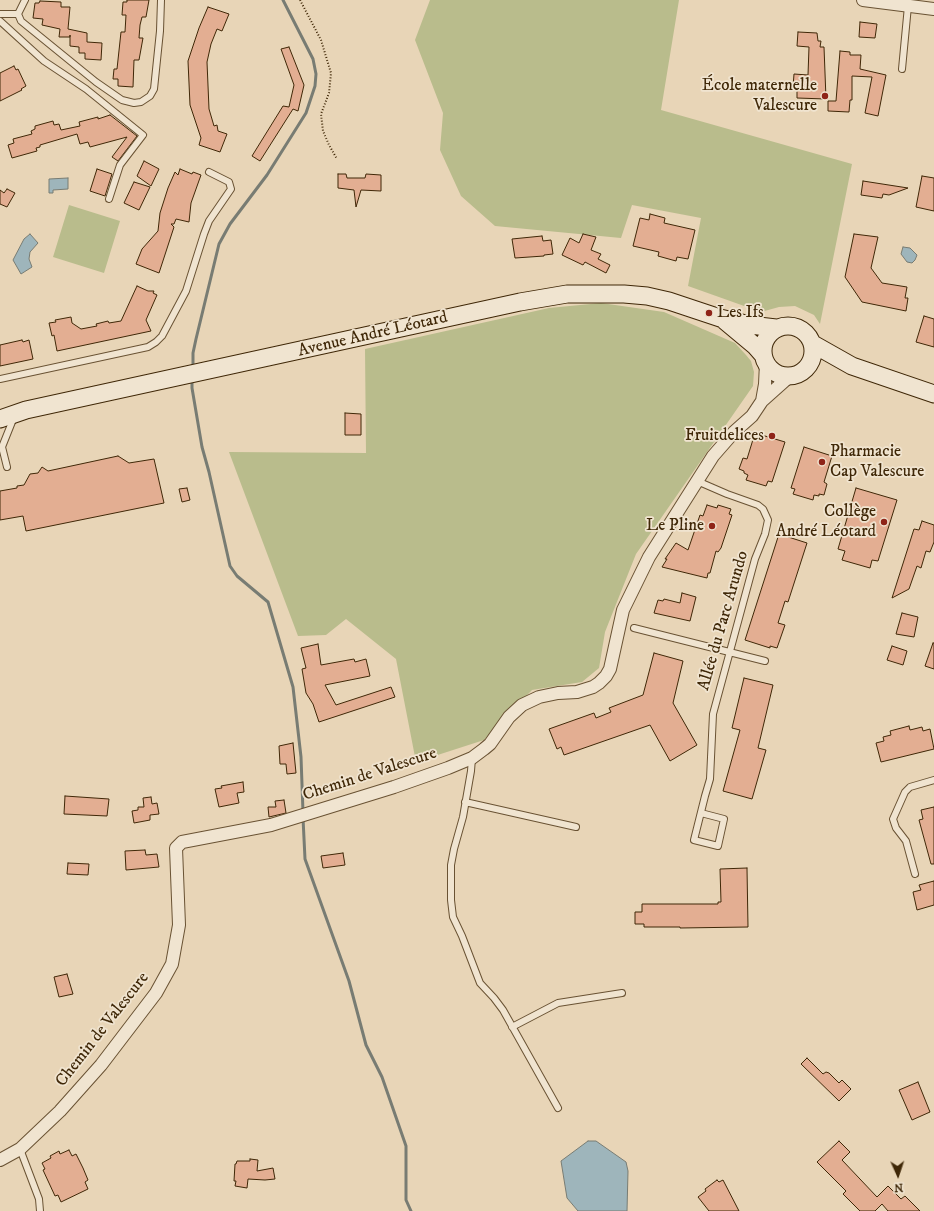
<!DOCTYPE html>
<meta charset="utf-8">
<style>
body{margin:0}
#map{position:relative;width:934px;height:1211px;overflow:hidden;background:#e8d5b7;font-family:"IM FELL DW Pica",serif}
canvas{display:block}
.north{position:absolute;left:878px;top:1155px;width:40px;height:40px;-webkit-text-stroke:3px #f0e4d0;paint-order:stroke;rotate:177deg;font-size:11px;font-weight:700;line-height:16px;text-align:center;color:#3f2707}
.north::after{content:'';display:block;margin:auto;width:14px;height:18px;background:#3f2707;clip-path:polygon(50% 0,100% 100%,50% 72%,0 100%)}
</style>
<div id="map">
<canvas width="934" height="1211"></canvas>
<div class="north">N</div>
</div>
<script>
const ctx = document.querySelector('canvas').getContext('2d');
ctx.lineJoin = 'round';
function fill(path, color) { ctx.fillStyle = color; ctx.fill(path, 'evenodd'); }
const poly = rows => new Path2D(rows.map(r => 'M' + r).join(''));
function stroke(path, color, width, dash) { ctx.strokeStyle = color; ctx.lineWidth = width; ctx.lineCap = dash ? 'butt' : 'round'; ctx.setLineDash(dash || []); ctx.stroke(path); }
function label(font, color, halo, rows, align = 'center') {
  ctx.font = font + ' "IM FELL DW Pica",serif'; ctx.lineWidth = 3.5; ctx.setLineDash([]); ctx.textBaseline = 'middle'; ctx.strokeStyle = halo; ctx.fillStyle = color; for (const [text, x, y, turn = 0] of rows) {
    ctx.save(); ctx.translate(x, y); ctx.rotate((+turn || 0) * Math.PI / 180); ctx.textAlign = isNaN(turn) ? turn : align; if (halo) ctx.strokeText(text, 0, 0); ctx.fillText(text, 0, 0); ctx.restore();
  }
}
fill(poly([
 [430,0,679,0,661,110,852,164,820,324,814,315,795,306,779,307,761,312,688,286,701,218,632,205,621,238,495,226,461,196,440,150,443,113,415,40],
 [69,205,120,221,104,273,53,257],
 [601,303,664,312,735,343,746,355,751,361,754,372,753,386,636,554,605,632,599,668,582,682,532,690,484,740,416,762,396,659,346,619,326,635,298,636,229,452,366,453,365,349,549,308]
]), '#b9bc8c');
const water = poly([
 [68,178,68,189,53,190,53,193,49,193,49,179,68,178],
 [30,234,38,243,30,252,29,259,32,267,21,274,13,260,24,239,30,234],
 [903,247,910,248,917,255,915,260,912,263,907,262,901,254,903,247],
 [588,1141,596,1141,626,1162,628,1171,627,1211,578,1211,567,1198,561,1161,588,1141]
]);
fill(water, '#9eb5bb');
stroke(water, '#787c73', 1);
stroke(poly([
 [193,367,193,353,196,339,219,244,230,224,267,175,306,113,315,86,316,74,313,59,283,0],
 [192,379,192,388,202,447,209,472,230,566,237,576,268,602,293,687,301,757,303,812],
 [303,818,305,859,349,981,366,1045,382,1077,406,1146,406,1200,411,1211]
]), '#787c73', 3);
const building = poly([
 [127,0,149,0,146,17,142,17,140,25,139,38,143,38,139,60,134,60,133,87,118,86,118,79,113,79,114,69,117,69,121,32,125,32,126,15,122,15,123,2,127,2,127,0],
 [40,1,61,2,61,7,70,7,68,29,87,33,87,42,102,43,101,60,85,59,85,53,79,53,79,47,70,46,70,35,70,37,59,37,60,29,42,25,43,19,33,18,35,3,39,3,40,1],
 [208,7,229,14,222,31,217,29,211,44,207,62,209,109,214,126,217,125,218,131,227,134,220,152,199,145,201,138,190,105,188,61,199,28,208,7],
 [860,22,877,24,875,38,859,37,860,22],
 [798,32,817,33,818,41,821,41,820,47,824,47,826,99,797,98,797,87,793,87,794,74,808,75,809,47,797,46,798,32],
 [289,47,304,85,298,111,293,109,260,161,252,156,283,106,289,107,294,85,281,49,289,47],
 [840,51,850,52,850,55,861,55,860,69,886,75,878,116,865,113,872,77,852,76,852,100,850,100,849,112,828,111,828,101,836,101,840,51],
 [14,66,16,70,18,69,26,86,21,89,22,90,0,101,0,73,14,66],
 [110,115,137,136,118,161,112,157,127,137,90,147,88,142,80,144,77,134,40,145,40,147,36,148,37,151,12,158,8,145,14,143,13,139,32,134,31,131,35,129,35,126,53,121,54,125,59,124,61,130,80,126,79,122,98,117,98,119,110,115],
 [144,161,159,169,151,186,137,176,144,161],
 [97,169,112,174,105,196,90,191,97,169],
 [180,169,192,174,193,172,201,175,191,203,189,222,176,219,174,224,171,224,174,227,159,273,136,264,142,249,158,231,160,213,168,188,175,172,178,175,180,169],
 [338,174,346,174,347,178,365,178,366,174,381,175,381,191,361,190,356,207,354,190,338,188,338,174],
 [922,176,934,178,934,211,916,207,922,176],
 [863,181,908,188,889,195,883,194,882,198,861,195,863,181],
 [134,182,150,187,139,210,124,203,134,182],
 [7,189,15,193,7,207,0,204,0,190,4,193,7,189],
 [650,214,665,218,664,223,695,230,688,259,677,257,676,261,658,256,659,252,633,246,640,218,649,220,650,214],
 [583,234,596,237,591,250,601,254,598,259,610,265,606,273,585,262,583,265,562,255,570,238,579,243,583,234],
 [854,234,878,237,871,268,882,283,907,287,905,298,908,298,906,311,862,302,845,277,854,234],
 [542,236,543,241,551,240,553,254,544,255,544,256,515,258,512,239,542,236],
 [137,286,148,291,154,291,153,293,157,295,146,320,151,331,57,351,54,335,52,336,49,323,56,322,55,320,71,317,72,323,81,329,97,326,96,324,108,321,109,323,121,321,137,286],
 [924,316,934,319,934,347,916,342,924,316],
 [22,340,23,342,29,340,33,359,0,366,0,345,22,340],
 [345,413,361,414,361,435,345,435,345,413],
 [755,433,785,442,772,482,768,481,766,486,746,480,748,475,744,473,744,471,739,469,743,458,747,459,755,433],
 [804,447,832,456,824,482,827,484,824,495,819,494,819,496,814,495,813,500,793,494,795,489,791,488,804,447],
 [118,456,129,463,154,459,164,503,26,531,23,516,0,520,0,491,17,488,17,486,24,485,30,474,38,473,42,467,48,471,118,456],
 [187,488,190,500,182,502,179,489,187,488],
 [856,488,897,500,878,561,872,560,870,568,842,560,845,551,838,549,856,488],
 [707,505,717,508,718,505,731,509,729,514,732,515,721,548,718,552,716,551,710,573,708,573,707,578,662,567,667,559,665,559,676,543,688,550,700,515,703,516,707,505],
 [922,521,934,525,934,542,930,552,926,551,921,568,917,566,909,589,892,598,914,529,919,530,922,521],
 [779,534,807,543,788,602,785,601,778,623,785,625,777,648,770,646,770,648,745,640,779,534],
 [682,593,696,597,690,621,654,613,658,600,663,601,664,599,680,603,682,593],
 [902,613,918,617,914,637,896,634,902,613],
 [933,643,934,643,934,669,925,666,933,643],
 [318,644,321,665,354,659,355,662,366,659,370,676,325,685,336,705,391,687,395,697,319,722,313,704,306,693,302,669,306,668,301,648,318,644],
 [892,646,907,651,903,665,887,660,892,646],
 [654,653,683,661,673,703,697,745,670,761,650,725,564,755,561,747,557,749,549,729,594,713,596,718,611,712,609,708,643,695,654,653],
 [744,678,773,685,758,748,766,750,752,799,723,791,740,730,732,728,744,678],
 [909,726,910,730,922,727,923,731,930,729,934,749,881,762,876,743,884,741,883,737,891,735,890,731,909,726],
 [293,743,296,773,287,774,286,764,280,764,279,746,293,743],
 [243,782,244,792,237,793,239,803,219,807,215,789,222,788,221,786,243,782],
 [65,796,109,799,107,816,64,814,65,796],
 [151,797,152,804,157,803,159,814,150,815,150,820,134,823,132,811,138,810,138,807,144,807,143,798,151,797],
 [284,800,286,813,269,817,268,807,276,807,275,801,284,800],
 [934,807,934,864,931,864,919,820,923,819,921,810,934,807],
 [145,850,146,855,157,854,159,867,126,870,125,851,145,850],
 [343,853,345,865,323,868,321,856,343,853],
 [68,863,89,864,88,875,67,874,68,863],
 [747,868,748,927,680,928,680,927,644,927,644,924,635,924,635,912,642,912,642,904,718,904,718,902,721,902,720,869,747,868],
 [934,881,934,905,917,910,913,892,921,890,919,885,934,881],
 [67,974,73,994,59,997,54,977,67,974],
 [807,1058,823,1074,826,1072,829,1073,839,1083,842,1080,851,1089,839,1101,801,1064,807,1058],
 [918,1082,930,1112,912,1120,899,1090,918,1082],
 [839,1141,850,1152,842,1160,877,1197,888,1186,901,1199,905,1196,920,1211,888,1211,882,1204,875,1211,860,1211,843,1194,846,1191,817,1162,839,1141],
 [69,1150,72,1156,76,1154,83,1168,88,1180,85,1182,88,1189,61,1202,58,1195,55,1196,43,1170,45,1169,42,1163,51,1158,50,1156,59,1151,60,1154,69,1150],
 [250,1159,258,1160,257,1171,273,1168,275,1179,265,1180,248,1179,247,1188,235,1186,236,1181,234,1181,235,1164,236,1164,237,1161,250,1161,250,1159],
 [717,1180,719,1182,723,1180,739,1211,709,1211,698,1197,706,1191,705,1189,717,1180]
]);
fill(building, '#e3ae92');
stroke(building, '#3f2707', 1);
const service = poly([
 [25,0,18,14,21,21,96,82,122,100,134,103,141,102,150,96,154,89,160,31,161,0],
 [0,14,18,14],
 [0,21,44,61,86,89,143,135,120,165,109,199],
 [902,69,908,6],
 [0,379,148,347,156,342,162,336,186,291,204,234,209,221,231,189,229,182,209,172],
 [7,467,2,447,14,417],
 [697,481,727,494,758,505,763,509,768,520,765,534,755,559,713,714,710,779,705,796,694,840,718,846,724,819,701,813],
 [634,628,765,661],
 [472,758,471,771,463,817,454,849,451,865,451,900,453,917,462,936,480,983,494,998,503,1010,558,1108],
 [465,802,576,827],
 [915,874,906,841,896,828,893,819,905,792,910,787,934,780],
 [512,1027,558,1003,622,993],
 [20,1149,39,1199,40,1211]
]);
const minor = poly([
 [863,0,934,9],
 [762,401,765,384,766,363],
 [0,1160,20,1149,60,1111,101,1065,156,993,172,964,179,925,176,848,182,842,271,825,394,787,448,768,472,758,484,749,490,744,509,717,522,705,539,697,558,693,577,692,593,687,599,683,606,676,610,669,623,610,649,557,713,456,734,432,752,416,762,401,790,376]
]);
const secondary = poly([
 [725,321,755,346,762,354],
 '763 351a25 25 0 1 1 50 0a25 25 0 1 1-50 0Z',
 [813,344,852,366,934,394],
 [0,419,26,410,520,302,567,294,624,294,647,296,669,301,720,318,750,325,776,328]
]);
stroke(service, '#695233', 8);
stroke(minor, '#695233', 14);
stroke(secondary, '#3f2707', 19);
stroke(poly([
 [300,0,321,40,331,73,329,93,321,114,323,131,329,145,337,159]
]), '#3f2707', 2, [1, 2]);
stroke(service, '#f0e4d0', 6);
stroke(minor, '#f0e4d0', 12);
stroke(secondary, '#f0e4d0', 17);
for (const [x, y, r, color] of [
 [825,96,4,"#8f2418"],
 [709,313,4,"#8f2418"],
 [772,436,4,"#8f2418"],
 [822,462,4,"#8f2418"],
 [884,522,4,"#8f2418"],
 [712,526,4,"#8f2418"]
]) { const dot = new Path2D(); dot.arc(x, y, r, 0, 2 * Math.PI); ctx.fillStyle = color; ctx.fill(dot); stroke(dot, '#f0e4d0', 1.5); }
label('17px', '#3f2707', '#f0e4d0', [
 ["École maternelle",817,86],
 ["Valescure",817,106],
 ["Les Ifs",717,313,"left"],
 ["Fruitdelices",764,436],
 ["Pharmacie",830,452,"left"],
 ["Cap Valescure",830,472,"left"],
 ["Collège",876,512],
 ["André Léotard",876,532],
 ["Le Pline",704,526]
], 'right');
label('17px', '#3f2707', '#f0e4d0', [
 ["Avenue André Léotard",373,335,-13],
 ["Allée du Parc Arundo",724,621,-74],
 ["Chemin de Valescure",370,775,-18],
 ["Chemin de Valescure",103,1030,-52]
]);
</script>
